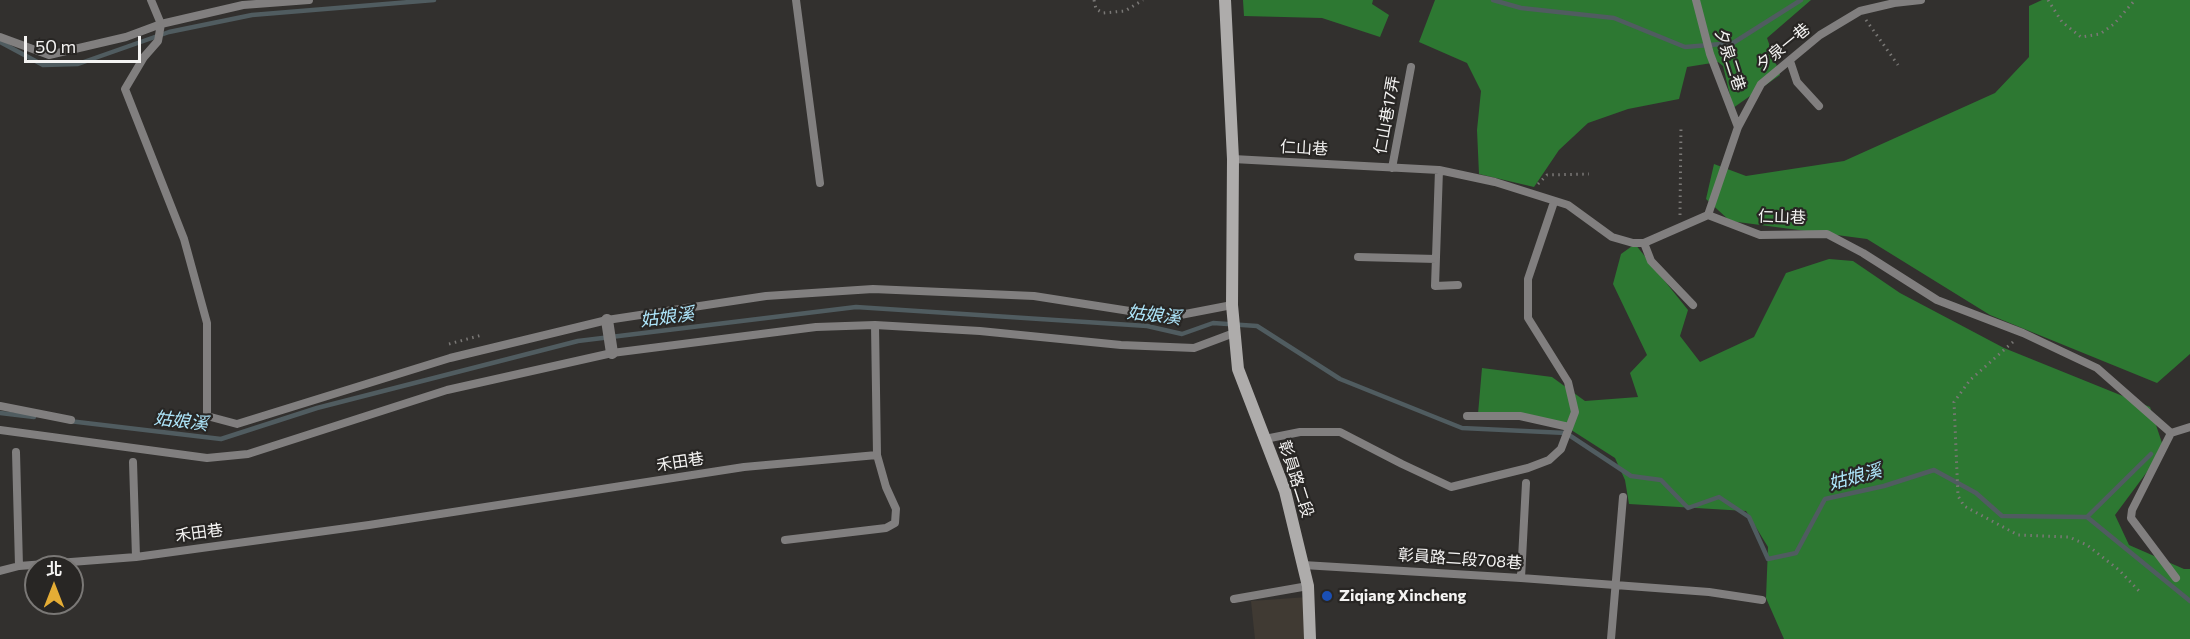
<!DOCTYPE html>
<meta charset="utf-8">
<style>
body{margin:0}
#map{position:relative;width:2190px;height:639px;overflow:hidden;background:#32302e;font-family:Commissioner,"Noto Sans TC",sans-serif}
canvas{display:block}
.north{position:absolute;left:24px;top:555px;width:60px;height:60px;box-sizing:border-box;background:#282624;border:2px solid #7a7876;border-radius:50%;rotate:0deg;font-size:16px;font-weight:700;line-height:24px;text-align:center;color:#f4f3f2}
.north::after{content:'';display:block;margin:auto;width:21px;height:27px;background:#e5ad35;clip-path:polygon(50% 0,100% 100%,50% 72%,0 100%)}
.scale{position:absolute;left:24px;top:36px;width:117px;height:27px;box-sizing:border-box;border:3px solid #f4f3f2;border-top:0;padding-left:8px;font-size:18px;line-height:21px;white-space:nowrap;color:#f4f3f2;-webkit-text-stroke:4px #282624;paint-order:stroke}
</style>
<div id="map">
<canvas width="2190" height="639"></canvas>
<div class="north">北</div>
<div class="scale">50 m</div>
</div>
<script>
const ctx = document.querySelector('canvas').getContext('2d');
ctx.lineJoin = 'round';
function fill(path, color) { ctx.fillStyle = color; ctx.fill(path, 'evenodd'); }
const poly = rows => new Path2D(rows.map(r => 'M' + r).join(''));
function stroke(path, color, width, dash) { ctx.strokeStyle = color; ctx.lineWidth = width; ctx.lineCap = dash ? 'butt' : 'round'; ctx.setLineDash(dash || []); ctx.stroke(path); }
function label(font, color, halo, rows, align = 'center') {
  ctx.font = font + ' Commissioner,"Noto Sans TC",sans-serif'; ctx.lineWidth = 4.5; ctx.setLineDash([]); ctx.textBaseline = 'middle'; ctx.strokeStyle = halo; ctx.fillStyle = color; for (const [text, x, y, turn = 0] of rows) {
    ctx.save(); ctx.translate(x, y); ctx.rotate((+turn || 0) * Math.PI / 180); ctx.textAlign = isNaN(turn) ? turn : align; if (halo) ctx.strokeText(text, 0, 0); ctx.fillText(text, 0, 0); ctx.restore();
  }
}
fill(poly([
 [1308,597,1310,639,1255,639,1251,601]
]), '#403a33');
fill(poly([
 [1243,0,1373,0,1372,4,1389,15,1380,37,1322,18,1244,16],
 [1435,0,1811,0,1767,38,1780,75,1733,108,1723,66,1718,62,1687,67,1679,99,1628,109,1588,123,1559,150,1534,187,1479,174,1477,130,1481,91,1467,63,1419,42],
 [2042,0,2190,0,2190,354,2157,383,1990,315,1867,239,1730,221,1706,199,1714,164,1746,176,1844,161,1995,93,2029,57,2029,6],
 [1635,244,1688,310,1680,336,1700,362,1754,337,1786,273,1829,259,1853,261,1900,293,2004,348,2150,407,2164,449,2115,515,2129,545,2184,569,2190,569,2190,639,1784,639,1766,598,1768,547,1746,511,1629,504,1625,480,1615,458,1565,426,1478,414,1482,368,1552,377,1585,401,1638,397,1630,373,1647,355,1613,284,1621,254]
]), '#2d7832');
stroke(poly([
 [1493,0,1521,8,1614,18,1685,47,1733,43,1801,0],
 [0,42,43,65,78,64,169,32,252,15,434,0],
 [0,413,34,417],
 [69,421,221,439,317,408,578,341,856,307,1147,326,1182,334,1213,323,1257,326,1340,379,1462,428,1566,433,1631,476,1661,480,1688,508,1719,497,1749,517,1768,559,1796,553,1825,499,1884,486,1934,470,1976,493,2002,516,2087,517,2190,601],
 [2087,517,2151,454]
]), '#505c60', 4.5);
stroke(poly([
 [1094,0,1096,9,1103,13,1125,11,1143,0],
 [2048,0,2062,22,2081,37,2100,34,2114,24,2135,0],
 [1866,20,1898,65],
 [1538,184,1547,175,1589,174],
 [1680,215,1681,125],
 [2013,342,1970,380,1954,402,1958,496,1964,506,2018,535,2069,537,2087,545,2119,570,2141,593],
 [449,344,482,335]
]), '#7a7876', 3, [1.5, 4.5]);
stroke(poly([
 [151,0,161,24,158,41,144,57,125,89,184,239,207,323,207,416,237,424,450,358,607,320,766,296,873,289,1034,296,1136,312,1175,316,1232,305],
 [796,0,820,183],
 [1696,0,1710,54,1738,127],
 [0,37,49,55,126,37,161,24,243,5,309,0],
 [1790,61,1797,82,1819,106],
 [1233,159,1439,170,1495,182,1568,205,1612,237,1633,243,1644,243,1708,215,1760,235,1827,234,1863,253,1937,300,2023,333,2097,368,2171,433,2190,427],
 [1392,168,1411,67],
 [1439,170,1435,286,1458,285],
 [1708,215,1738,127,1761,84,1820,35,1860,11,1894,3,1921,0],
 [1644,243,1651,261,1693,305],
 [1358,257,1436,259],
 [0,406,71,420],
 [1467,416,1520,416,1569,427],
 [0,430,207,458,248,454,447,390,612,353,816,327,875,325,980,331,1121,345,1194,348,1234,333],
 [2171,433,2132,510,2131,518,2176,578],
 [1265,439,1300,432,1340,432,1402,464,1451,487,1528,468,1549,460,1561,449,1575,412,1568,382,1528,318,1528,279,1554,202],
 [16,452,19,566],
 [133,462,136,557],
 [785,540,886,528,895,523,896,509,886,487,877,455],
 [1303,565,1521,578,1709,592,1762,600],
 [0,571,19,566,136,557,369,525,744,467,877,455,875,325],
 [1521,578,1526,483],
 [1234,599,1308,586],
 [1611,639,1623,497]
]), '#817f7f', 8);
stroke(poly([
 [607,320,612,353]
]), '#817f7f', 12);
stroke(poly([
 [1225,0,1233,159,1232,305,1238,369,1285,491,1308,586,1310,639]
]), '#aeacab', 12);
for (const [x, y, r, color] of [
 [1327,596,6,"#1a4fb4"]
]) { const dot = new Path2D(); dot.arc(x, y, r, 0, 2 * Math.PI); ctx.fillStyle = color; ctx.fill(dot); stroke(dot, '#282624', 2); }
label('16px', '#f4f3f2', '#282624', [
 ["夕泉一巷",1783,47,-39],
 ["夕泉二巷",1730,60,72],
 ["仁山巷17弄",1387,115,-80],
 ["仁山巷",1304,148,3],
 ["仁山巷",1782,217,2],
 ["禾田巷",680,462,-9],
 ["彰員路二段",1296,479,72],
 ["禾田巷",199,533,-8],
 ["彰員路二段708巷",1460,559,4]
]);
label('bold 16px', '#f4f3f2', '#282624', [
 ["Ziqiang Xincheng",1339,596]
], 'left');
label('italic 18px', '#aee6fb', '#282624', [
 ["姑娘溪",1154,315,7],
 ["姑娘溪",667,317,-7],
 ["姑娘溪",181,421,7],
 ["姑娘溪",1855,477,-15]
]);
</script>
